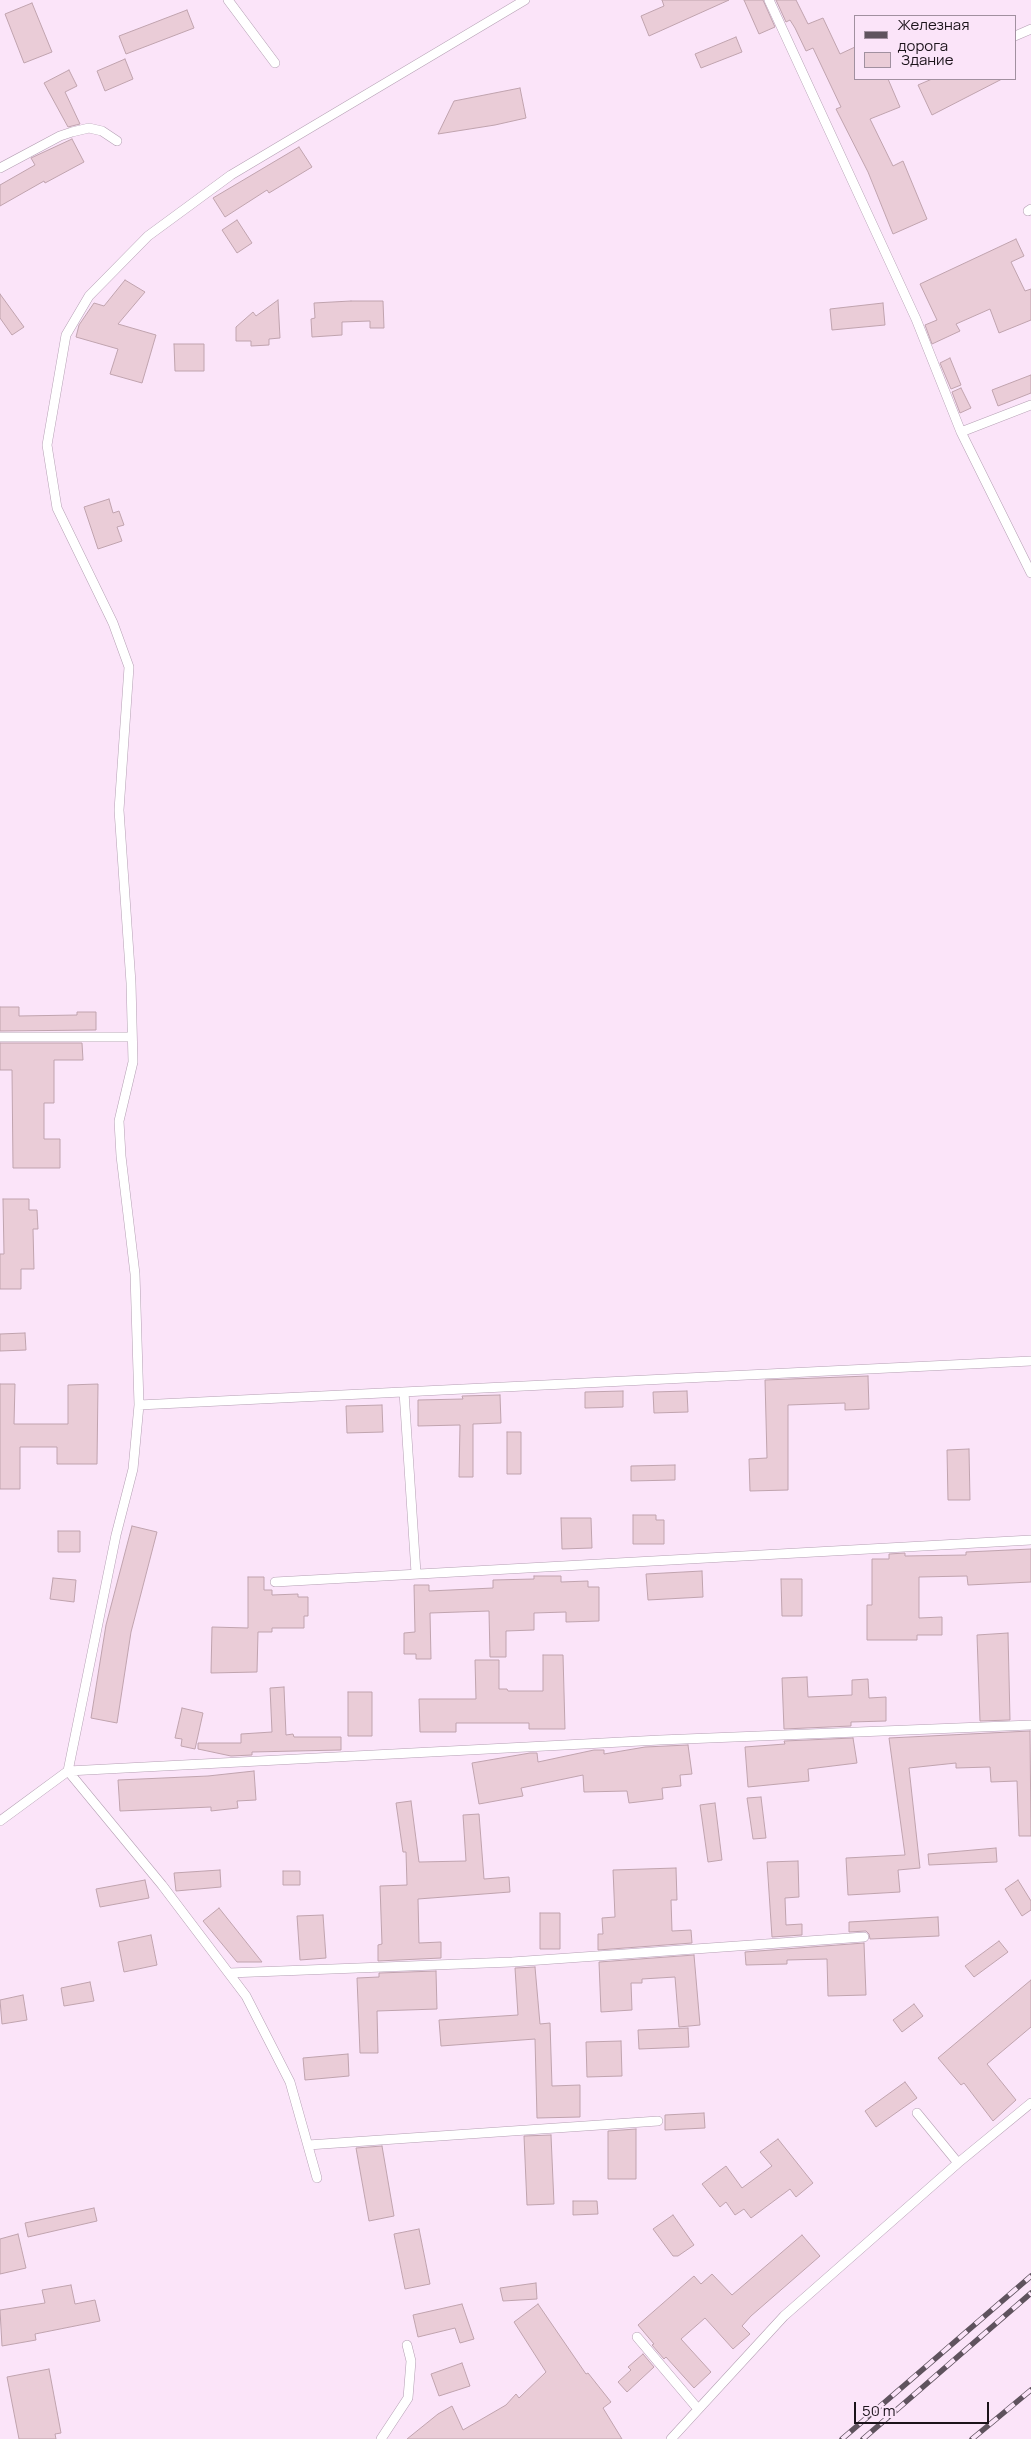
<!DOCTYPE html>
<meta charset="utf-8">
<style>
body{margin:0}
#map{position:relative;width:1031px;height:2439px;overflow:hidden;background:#fbe4f9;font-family:Manrope,sans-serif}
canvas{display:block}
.legend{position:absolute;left:854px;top:15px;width:162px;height:65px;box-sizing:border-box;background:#fbe4f9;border:1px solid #a190a0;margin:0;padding:6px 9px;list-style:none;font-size:15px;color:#1b131a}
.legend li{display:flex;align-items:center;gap:10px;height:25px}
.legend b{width:25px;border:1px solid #a190a0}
.scale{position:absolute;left:854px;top:2402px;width:135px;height:22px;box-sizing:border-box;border:2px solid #1b131a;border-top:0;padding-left:6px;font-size:15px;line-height:18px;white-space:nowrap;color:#1b131a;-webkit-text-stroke:4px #fbe4f9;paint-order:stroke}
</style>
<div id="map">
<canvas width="1031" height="2439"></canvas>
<ul class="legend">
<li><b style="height:6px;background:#5f535e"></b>Железная дорога</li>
<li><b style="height:14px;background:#eaccd7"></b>Здание</li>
</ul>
<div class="scale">50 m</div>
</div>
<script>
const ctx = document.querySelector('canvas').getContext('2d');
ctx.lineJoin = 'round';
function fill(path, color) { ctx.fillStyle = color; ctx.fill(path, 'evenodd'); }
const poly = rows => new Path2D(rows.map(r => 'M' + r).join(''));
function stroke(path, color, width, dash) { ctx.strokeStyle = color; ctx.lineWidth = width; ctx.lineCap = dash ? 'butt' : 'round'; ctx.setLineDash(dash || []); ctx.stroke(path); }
const building = poly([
 [662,0,729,0,649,36,641,16,664,6,662,0],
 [744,0,763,0,775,27,759,34,744,0],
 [776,0,796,0,808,24,823,18,840,54,855,47,855,79,888,79,900,107,870,119,893,166,903,161,927,219,893,234,868,172,836,109,841,107,813,48,806,51,795,28,790,20,786,22,776,0],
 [32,3,52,52,24,63,5,14,32,3],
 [187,10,194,28,126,54,119,36,187,10],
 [736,37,742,52,701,68,695,54,736,37],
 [125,59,133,79,105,91,97,71,125,59],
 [69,70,77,86,65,92,80,124,68,127,44,83,69,70],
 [932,79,1002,79,932,115,918,85,932,79],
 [520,88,526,118,495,125,438,134,454,101,520,88],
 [72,139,84,162,45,183,44,181,0,206,0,185,35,165,31,158,72,139],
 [299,147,312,167,269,193,267,190,225,217,213,198,299,147],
 [237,220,252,243,237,253,222,230,237,220],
 [1016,239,1024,256,1011,262,1025,291,1031,289,1031,320,999,333,990,309,956,324,960,331,932,344,925,325,937,320,920,284,1016,239],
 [125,280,145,292,118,324,156,335,142,383,110,374,118,349,76,337,79,325,94,303,104,306,125,280],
 [0,294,24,327,12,335,0,318,0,294],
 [278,300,280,338,269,339,269,345,251,346,251,341,236,341,236,327,253,312,256,316,278,300],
 [351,301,383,301,384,328,370,328,370,321,342,322,342,335,312,337,311,319,315,318,314,303,351,301],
 [883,303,885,325,832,330,830,309,883,303],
 [174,344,204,344,204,371,175,371,174,344],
 [950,358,961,385,951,389,940,363,950,358],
 [1031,375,1031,393,998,406,992,390,1031,375],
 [961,388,971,408,960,413,952,392,961,388],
 [109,499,113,513,119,511,124,525,117,527,122,541,98,549,84,507,109,499],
 [0,1007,19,1007,19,1016,77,1015,77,1012,96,1012,96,1030,0,1031,0,1007],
 [0,1043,82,1043,83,1060,54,1060,54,1103,44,1103,44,1139,60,1139,60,1168,13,1168,12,1070,0,1070,0,1043],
 [3,1199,29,1199,29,1210,37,1210,38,1229,33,1229,34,1269,21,1269,21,1289,0,1289,0,1254,4,1254,3,1199],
 [25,1333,26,1350,0,1351,0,1334,25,1333],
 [868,1376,869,1409,845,1410,845,1403,788,1405,788,1490,750,1491,749,1459,767,1458,765,1380,868,1376],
 [0,1384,15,1384,14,1424,68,1424,68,1385,98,1384,97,1464,57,1464,57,1447,20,1447,20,1489,0,1489,0,1384],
 [623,1391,623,1407,585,1408,585,1392,623,1391],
 [687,1391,688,1412,654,1413,653,1392,687,1391],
 [500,1395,501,1423,473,1424,473,1477,459,1477,460,1425,418,1426,418,1400,463,1399,462,1396,500,1395],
 [382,1405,383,1432,347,1433,346,1406,382,1405],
 [507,1432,521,1432,521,1474,507,1474,507,1432],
 [969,1449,970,1500,948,1500,947,1450,969,1449],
 [675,1465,675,1480,631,1481,631,1466,675,1465],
 [633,1515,656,1515,656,1520,664,1520,664,1544,633,1544,633,1515],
 [561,1518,591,1518,592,1548,562,1549,561,1518],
 [132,1526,157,1532,131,1632,117,1723,91,1718,106,1625,132,1526],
 [58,1531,80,1531,80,1552,58,1552,58,1531],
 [1031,1549,1031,1582,968,1585,967,1576,919,1577,919,1618,942,1617,942,1635,917,1635,917,1640,867,1640,867,1605,872,1605,872,1559,889,1559,889,1554,905,1553,905,1556,966,1555,966,1552,1031,1549],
 [702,1571,703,1597,648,1600,646,1574,702,1571],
 [534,1576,561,1576,561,1582,588,1581,588,1587,599,1587,599,1621,566,1622,566,1612,534,1613,534,1630,506,1631,506,1657,490,1657,489,1611,430,1613,431,1659,416,1659,416,1654,404,1654,404,1633,415,1632,414,1585,429,1585,429,1591,493,1588,493,1580,534,1579,534,1576],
 [248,1577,264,1577,264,1590,272,1590,272,1595,298,1594,298,1597,308,1597,308,1616,304,1616,304,1628,272,1628,272,1632,258,1632,257,1672,211,1673,212,1627,248,1628,248,1577],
 [53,1578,76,1580,74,1602,50,1599,53,1578],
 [781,1579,802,1579,802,1616,782,1616,781,1579],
 [1008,1633,1010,1720,980,1721,977,1635,1008,1633],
 [543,1655,563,1655,565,1729,529,1729,529,1723,456,1723,456,1732,420,1732,419,1699,476,1699,475,1660,499,1660,499,1689,507,1689,508,1691,543,1691,543,1655],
 [807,1677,808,1697,852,1695,852,1680,868,1679,869,1698,886,1697,886,1721,851,1722,851,1726,784,1729,782,1678,807,1677],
 [284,1687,286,1735,293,1734,294,1737,341,1737,341,1750,252,1752,252,1755,231,1756,198,1749,198,1743,241,1743,241,1734,272,1732,270,1688,284,1687],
 [348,1692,372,1692,372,1736,348,1736,348,1692],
 [182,1708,203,1713,195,1749,181,1746,182,1739,175,1738,182,1708],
 [1030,1731,1031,1836,1019,1836,1017,1781,991,1782,990,1767,956,1768,956,1763,909,1768,920,1868,898,1870,900,1892,848,1895,846,1858,905,1855,889,1738,1030,1731],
 [853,1738,857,1763,808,1769,809,1781,748,1787,745,1747,785,1744,784,1741,853,1738],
 [688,1745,692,1774,680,1775,681,1786,662,1788,663,1799,629,1803,627,1791,584,1792,583,1775,521,1788,523,1796,479,1804,472,1763,530,1753,537,1753,538,1762,594,1750,604,1750,604,1754,645,1747,688,1745],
 [254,1771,256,1800,237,1801,238,1808,211,1811,211,1807,120,1811,118,1780,208,1776,254,1771],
 [761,1797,766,1838,753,1839,747,1798,761,1797],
 [411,1801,419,1862,466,1861,463,1815,479,1814,484,1879,509,1877,510,1892,418,1899,419,1943,441,1942,441,1958,378,1961,378,1945,382,1944,380,1886,407,1885,406,1852,403,1852,396,1803,411,1801],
 [715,1803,722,1860,708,1862,700,1805,715,1803],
 [996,1848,997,1862,929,1865,928,1854,996,1848],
 [798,1861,799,1897,785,1898,786,1925,802,1924,802,1935,772,1937,767,1862,798,1861],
 [676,1868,677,1900,671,1900,672,1931,691,1930,692,1943,598,1950,598,1934,603,1934,602,1918,615,1917,613,1870,676,1868],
 [220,1870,221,1887,176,1891,174,1873,220,1870],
 [283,1871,300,1871,300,1885,283,1885,283,1871],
 [145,1880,149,1898,100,1907,96,1889,145,1880],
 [1018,1880,1031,1901,1031,1910,1022,1916,1005,1889,1018,1880],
 [219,1908,262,1962,237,1962,203,1921,219,1908],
 [540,1913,560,1913,560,1949,540,1949,540,1913],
 [323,1915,326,1958,300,1960,297,1916,323,1915],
 [938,1917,939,1936,870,1939,869,1934,866,1931,849,1932,849,1922,938,1917],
 [151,1935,157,1965,124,1972,118,1942,151,1935],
 [999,1941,1008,1952,974,1977,965,1966,999,1941],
 [864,1943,866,1995,828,1996,827,1959,787,1960,787,1964,746,1965,745,1952,864,1943],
 [694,1955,700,2025,679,2027,675,1977,642,1979,642,1983,631,1983,632,2010,601,2012,599,1962,694,1955],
 [535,1967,540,2024,550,2023,552,2086,580,2085,580,2117,537,2118,535,2039,441,2046,439,2020,518,2015,515,1968,535,1967],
 [436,1971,437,2009,377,2011,378,2053,360,2053,357,1978,379,1977,379,1973,436,1971],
 [1031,1980,1031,2027,987,2064,1016,2100,993,2121,964,2083,961,2085,938,2058,1031,1980],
 [90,1982,94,2001,64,2006,61,1988,90,1982],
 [23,1995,27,2020,2,2024,0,2000,23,1995],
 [914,2004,923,2016,902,2032,893,2020,914,2004],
 [688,2028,689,2047,639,2049,638,2030,688,2028],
 [621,2041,622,2076,587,2077,586,2042,621,2041],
 [348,2054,349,2076,305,2080,303,2058,348,2054],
 [905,2082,917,2098,876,2127,865,2111,905,2082],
 [704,2113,705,2128,665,2130,665,2115,704,2113],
 [636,2129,636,2179,608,2179,608,2131,636,2129],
 [551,2135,554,2204,527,2205,524,2136,551,2135],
 [778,2139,813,2183,796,2197,790,2189,751,2218,744,2209,735,2215,726,2202,720,2207,702,2184,726,2166,742,2188,772,2166,760,2152,778,2139],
 [382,2146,394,2216,369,2221,356,2148,382,2146],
 [573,2201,597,2201,598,2214,573,2215,573,2201],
 [94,2208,97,2221,28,2237,25,2223,94,2208],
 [673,2215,694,2245,678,2256,673,2256,653,2229,673,2215],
 [419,2229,430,2284,405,2289,394,2234,419,2229],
 [18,2234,26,2268,0,2274,0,2239,18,2234],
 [802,2235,820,2256,751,2316,742,2326,750,2334,733,2349,705,2318,681,2339,711,2372,694,2388,666,2357,664,2359,652,2345,654,2344,638,2325,694,2276,701,2284,712,2274,732,2295,802,2235],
 [536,2283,537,2299,503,2301,500,2288,536,2283],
 [71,2285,75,2304,95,2300,100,2321,35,2334,36,2340,2,2346,0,2310,45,2303,42,2290,71,2285],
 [462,2304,474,2339,460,2343,455,2328,418,2337,413,2315,462,2304],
 [538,2304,586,2374,588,2373,611,2402,603,2408,622,2439,407,2439,438,2414,452,2406,463,2430,506,2405,516,2394,519,2398,546,2372,514,2322,538,2304],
 [643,2354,654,2367,627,2392,618,2382,631,2370,628,2367,643,2354],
 [462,2363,470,2386,439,2396,431,2374,462,2363],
 [49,2369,61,2433,55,2434,56,2439,19,2439,7,2377,49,2369]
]);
fill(building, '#eaccd7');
stroke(building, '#c0a3ae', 1);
const service = poly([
 [228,0,275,63],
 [769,0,916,319,961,432],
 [1015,36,1031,29],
 [0,168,60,136,72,132,89,128,102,131,117,141],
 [1028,211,1031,209],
 [1031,405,961,432,1031,573],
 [0,1037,132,1037],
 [404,1392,416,1573],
 [139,1405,135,1274,121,1156,119,1121,133,1062,131,983,119,810,129,667,113,623,57,508,47,445,66,335,89,296,148,236,231,175,525,0],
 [275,1582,1031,1540],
 [0,1821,68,1771,660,1740,1031,1725],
 [229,1973,512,1962,864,1937],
 [917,2113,958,2163],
 [308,2145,658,2121],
 [317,2178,290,2082,246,1996,162,1885,68,1771,116,1535,133,1469,139,1405,1031,1361],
 [637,2337,698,2409],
 [381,2439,408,2398,411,2361,407,2345],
 [671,2439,784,2316,958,2163,1031,2103]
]);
stroke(service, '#b49fb3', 10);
stroke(service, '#fff', 9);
const rail = poly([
 [842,2439,1031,2276],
 [863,2439,1031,2293],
 [972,2439,1031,2390]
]);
stroke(rail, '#5f535e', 5.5);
stroke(rail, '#fbe4f9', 4, [11]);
</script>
